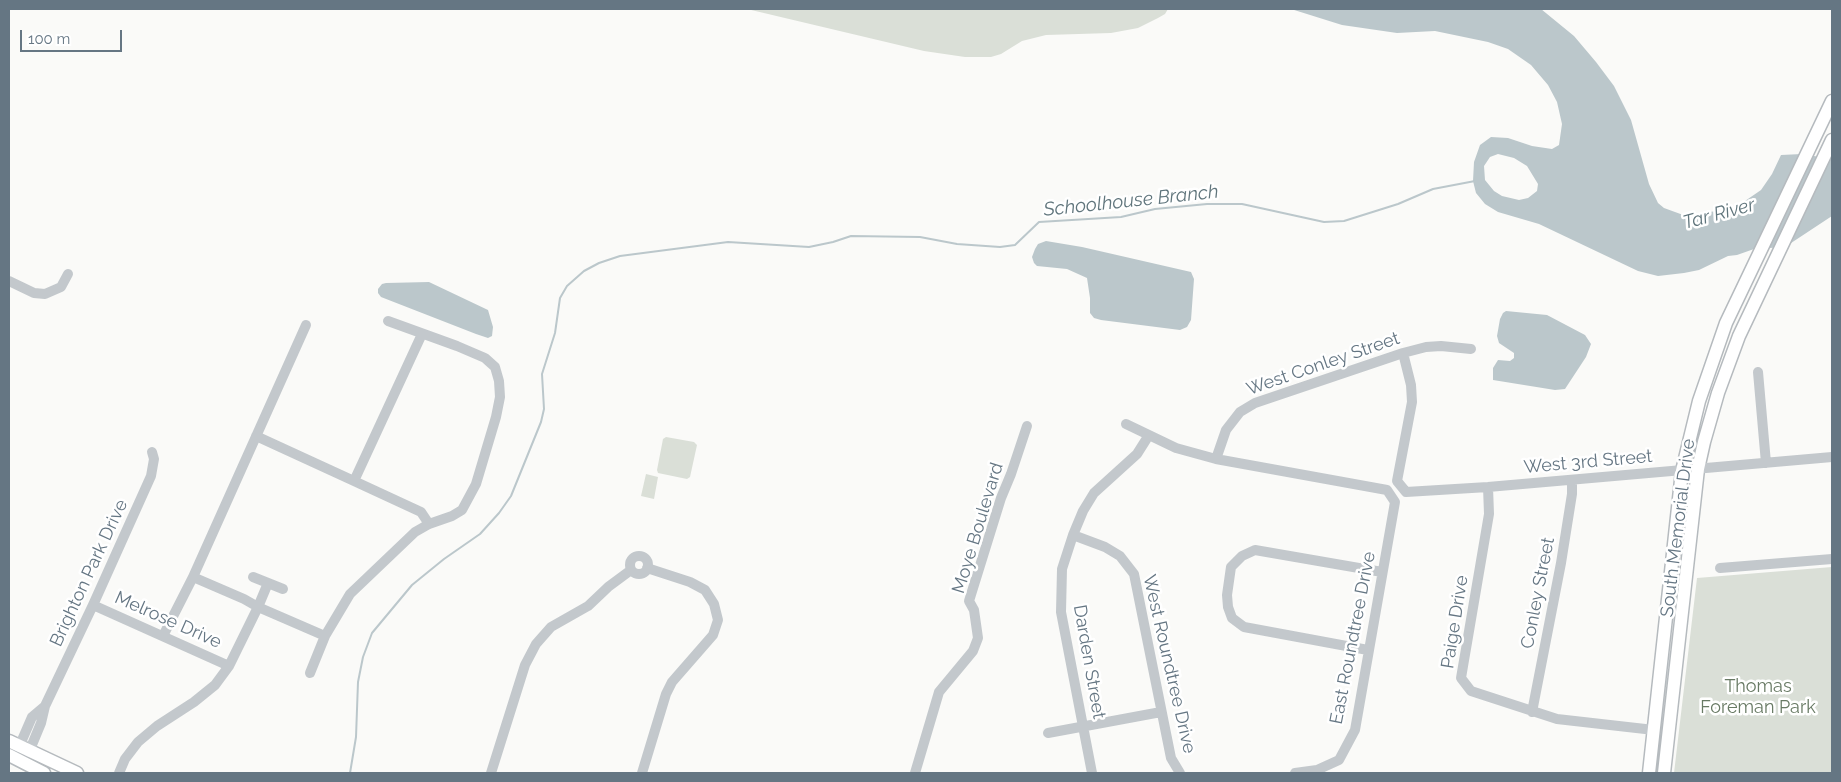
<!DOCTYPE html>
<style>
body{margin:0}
#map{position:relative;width:1841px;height:782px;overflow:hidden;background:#fafaf8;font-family:Raleway,sans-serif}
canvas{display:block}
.frame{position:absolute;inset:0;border:10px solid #657683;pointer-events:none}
.scale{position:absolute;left:20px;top:30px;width:102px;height:22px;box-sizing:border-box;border:2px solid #657683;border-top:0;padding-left:6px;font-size:15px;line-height:18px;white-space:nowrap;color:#657683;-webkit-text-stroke:4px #fff;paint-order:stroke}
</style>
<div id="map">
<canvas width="1841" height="782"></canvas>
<div class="frame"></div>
<div class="scale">100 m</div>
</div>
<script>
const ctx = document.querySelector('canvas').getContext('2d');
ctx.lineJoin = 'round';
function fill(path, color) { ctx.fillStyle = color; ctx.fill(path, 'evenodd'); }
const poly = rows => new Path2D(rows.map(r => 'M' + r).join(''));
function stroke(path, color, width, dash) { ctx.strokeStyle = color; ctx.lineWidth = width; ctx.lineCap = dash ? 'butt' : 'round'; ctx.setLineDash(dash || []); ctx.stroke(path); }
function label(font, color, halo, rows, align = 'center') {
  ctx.font = font + ' Raleway,sans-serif'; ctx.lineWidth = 5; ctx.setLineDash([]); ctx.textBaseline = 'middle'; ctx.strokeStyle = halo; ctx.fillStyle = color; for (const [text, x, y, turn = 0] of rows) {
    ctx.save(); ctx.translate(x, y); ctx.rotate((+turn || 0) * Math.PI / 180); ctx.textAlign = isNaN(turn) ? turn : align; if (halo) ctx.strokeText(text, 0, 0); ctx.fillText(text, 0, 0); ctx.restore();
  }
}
fill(poly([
 [747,9,1168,9,1165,14,1158,18,1138,28,1111,33,1046,35,1022,41,1001,54,991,57,965,57,924,51],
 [666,437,694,442,697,445,690,477,687,479,658,473,657,470,663,439],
 [646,474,658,477,654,499,641,496],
 [1832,567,1832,773,1674,773,1697,578]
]), '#dadfd7');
fill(poly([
 [1291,9,1541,9,1574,36,1596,62,1614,86,1631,120,1649,184,1658,203,1664,208,1686,216,1716,211,1729,212,1761,190,1772,174,1781,155,1802,154,1832,159,1832,216,1785,247,1754,249,1737,255,1728,256,1699,270,1684,273,1658,276,1638,271,1539,224,1498,212,1485,204,1476,193,1473,181,1474,162,1480,145,1491,137,1508,138,1532,146,1552,149,1559,145,1562,124,1557,102,1548,85,1531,65,1508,49,1488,42,1435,31,1397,33,1342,25],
 [1498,154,1514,158,1527,166,1538,184,1537,191,1528,198,1519,200,1502,196,1494,191,1485,180,1484,166,1490,157],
 [1046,241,1082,247,1191,272,1194,279,1191,320,1187,327,1180,330,1101,320,1094,318,1090,313,1090,298,1087,278,1067,269,1037,266,1034,263,1032,257,1035,249,1038,244],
 [429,282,488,310,493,327,492,336,488,338,476,334,381,297,378,293,378,289,382,284,386,283],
 [1506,311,1547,315,1585,335,1591,344,1586,357,1565,389,1555,390,1493,380,1493,368,1498,360,1510,361,1514,358,1514,353,1499,343,1497,336,1500,319,1503,313]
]), '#bbc7cb');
stroke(poly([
 [350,773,356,737,358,682,363,657,372,633,412,585,444,559,480,534,499,513,511,496,541,422,544,409,542,374,555,333,560,298,567,286,584,271,599,263,620,256,728,242,809,247,833,242,851,236,920,237,957,244,1000,247,1015,245,1039,222,1121,217,1155,209,1207,204,1242,204,1324,222,1344,221,1398,204,1433,189,1475,181]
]), '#bbc7cb', 2);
const major = poly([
 [9,741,77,773],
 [9,755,44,773],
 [1649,773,1682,471,1699,401,1726,323,1832,101],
 [1664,773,1698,469,1704,442,1718,393,1739,336,1832,140]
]);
stroke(major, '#b5babe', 15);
stroke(poly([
 [9,281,34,293,45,294,61,287,68,274],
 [422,334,354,481,421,512,429,524],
 [1403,353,1411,385,1412,402,1397,481,1406,492,1488,487,1832,457],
 [1758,372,1766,463],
 [1126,424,1176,448,1216,459,1387,490,1395,502,1355,730,1339,760,1317,770,1295,773],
 [256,436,354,481],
 [1216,459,1226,430,1240,412,1255,403,1403,353,1426,347,1441,346,1471,349],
 [1488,487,1489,514,1461,678,1471,691,1557,719,1654,730],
 [1073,535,1105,547,1120,556,1134,574,1171,758,1180,773],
 '630 565a9 9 0 1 1 18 0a9 9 0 1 1-18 0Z',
 [1720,568,1832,559],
 [193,577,306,325],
 [253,577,283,589],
 [93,605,229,666],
 [163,636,193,577,244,599,258,607,268,583],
 [325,636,350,594,415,532,429,524,452,516,462,510,476,484,496,417,500,397,499,381,495,367,485,358,457,346,388,321],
 [1368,650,1244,627,1232,618,1228,607,1227,595,1231,567,1242,556,1255,550,1382,572],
 [1532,712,1561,563,1572,494,1572,480],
 [1048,733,1161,712],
 [19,747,32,717,45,706],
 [29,752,41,723,45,706,93,605,151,476,154,459,152,452],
 [119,773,125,759,138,742,157,726,194,702,215,685,229,666,258,607,325,636,310,673],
 [491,773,525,665,536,644,551,627,588,606,608,587,631,570],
 [642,773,666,694,672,682,713,635,718,620,714,604,705,590,690,582,647,568],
 [915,773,939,692,973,651,978,638,974,610,969,601,1001,498,1011,474,1027,426],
 [1092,773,1061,612,1062,569,1073,535,1083,511,1094,493,1137,454,1149,435]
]), '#c3c8cc', 10);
stroke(major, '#fff', 12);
label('18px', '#657683', '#fff', [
 ["West Conley Street",1323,364,-19],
 ["West 3rd Street",1588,462,-5],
 ["Moye Boulevard",978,528,-73],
 ["South Memorial Drive",1678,528,-83],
 ["Brighton Park Drive",89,573,-65],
 ["Conley Street",1538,593,-79],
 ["Melrose Drive",168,620,24],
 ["Paige Drive",1455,622,-81],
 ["East Roundtree Drive",1353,638,-79],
 ["Darden Street",1089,662,80],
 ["West Roundtree Drive",1169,664,77]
]);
label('18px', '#687a64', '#fff', [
 ["Thomas",1758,687],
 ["Foreman Park",1758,708]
]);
label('italic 19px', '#60757c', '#fff', [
 ["Schoolhouse Branch",1131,201,-6],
 ["Tar River",1719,214,-15]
]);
</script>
